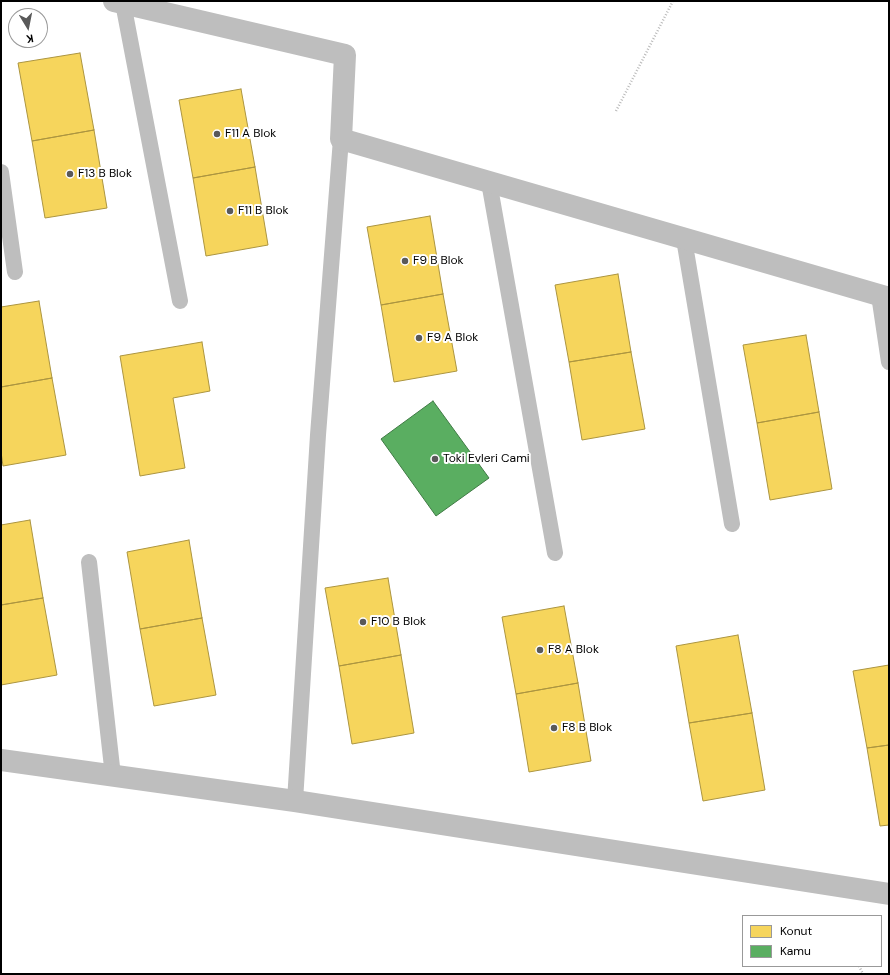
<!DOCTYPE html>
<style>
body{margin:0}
#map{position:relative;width:890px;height:975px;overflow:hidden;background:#fff;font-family:"DM Sans",sans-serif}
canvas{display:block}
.frame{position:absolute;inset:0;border:2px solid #000;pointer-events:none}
.legend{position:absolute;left:742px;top:915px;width:140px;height:52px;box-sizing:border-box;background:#fff;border:1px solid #999;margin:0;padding:5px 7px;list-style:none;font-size:12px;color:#000}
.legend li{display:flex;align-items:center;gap:8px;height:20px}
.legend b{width:20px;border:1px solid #999}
.north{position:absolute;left:8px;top:8px;width:40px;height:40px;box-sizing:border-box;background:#fff;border:1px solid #999;border-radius:50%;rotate:170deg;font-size:11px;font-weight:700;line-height:16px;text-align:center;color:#000}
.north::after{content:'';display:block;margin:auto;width:14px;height:18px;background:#595959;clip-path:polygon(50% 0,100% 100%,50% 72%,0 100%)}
</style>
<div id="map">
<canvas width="890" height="975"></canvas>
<div class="frame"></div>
<ul class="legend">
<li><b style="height:11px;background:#f6d55c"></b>Konut</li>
<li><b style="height:11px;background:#5aae61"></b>Kamu</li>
</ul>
<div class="north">K</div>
</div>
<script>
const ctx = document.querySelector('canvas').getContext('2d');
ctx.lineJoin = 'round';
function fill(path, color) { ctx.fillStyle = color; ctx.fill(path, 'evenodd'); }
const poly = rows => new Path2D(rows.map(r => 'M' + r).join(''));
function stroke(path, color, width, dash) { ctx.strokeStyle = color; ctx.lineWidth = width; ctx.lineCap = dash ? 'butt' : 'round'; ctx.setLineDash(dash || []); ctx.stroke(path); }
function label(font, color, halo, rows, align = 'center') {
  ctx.font = font + ' "DM Sans",sans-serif'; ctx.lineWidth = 4; ctx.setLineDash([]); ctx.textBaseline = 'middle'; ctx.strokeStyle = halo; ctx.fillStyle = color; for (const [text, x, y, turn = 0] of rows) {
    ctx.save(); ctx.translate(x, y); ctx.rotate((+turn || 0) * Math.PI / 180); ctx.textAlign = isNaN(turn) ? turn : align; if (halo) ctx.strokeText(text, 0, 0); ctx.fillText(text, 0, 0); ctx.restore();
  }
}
const homes = poly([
 [80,53,94,130,32,141,18,63,80,53],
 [241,89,255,167,193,178,179,100,241,89],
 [94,130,107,208,45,218,32,141,94,130],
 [255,167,268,245,206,256,193,178,255,167],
 [430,216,443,294,381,305,367,227,430,216],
 [618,274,631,352,569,362,555,285,618,274],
 [443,294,457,371,394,382,381,305,443,294],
 [39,301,52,378,1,387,1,307,39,301],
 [806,335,819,412,757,423,743,345,806,335],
 [202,342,210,391,173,398,185,468,140,476,120,356,202,342],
 [631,352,645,429,582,440,569,362,631,352],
 [52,378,66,455,3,466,1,452,1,387,52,378],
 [819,412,832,489,770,500,757,423,819,412],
 [30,520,43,598,1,605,1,525,30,520],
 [189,540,202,618,140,629,127,552,189,540],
 [388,578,401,655,339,666,325,588,388,578],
 [43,598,57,675,1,685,1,605,43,598],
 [564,606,578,683,516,694,502,617,564,606],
 [202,618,216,695,154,706,140,629,202,618],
 [738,635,752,713,689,723,676,646,738,635],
 [401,655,414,733,352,744,339,666,401,655],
 [889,665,889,745,867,748,853,671,889,665],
 [578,683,591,761,529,772,516,694,578,683],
 [752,713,765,790,703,801,689,723,752,713],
 [889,745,889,825,880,826,867,748,889,745]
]);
fill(homes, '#f6d55c');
stroke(homes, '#ac9540', 1);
const public = poly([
 [433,401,489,478,436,516,381,439,433,401]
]);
fill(public, '#5aae61');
stroke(public, '#3f7a44', 1);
stroke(poly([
 [616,111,673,1],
 [859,966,863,974]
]), '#b9b9b9', 2.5, [1, 2]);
stroke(poly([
 [123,3,180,301],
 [1,172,15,272],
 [489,182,555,553],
 [684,239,732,524],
 [879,295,889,362],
 [89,562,113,776],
 [295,801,318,435,341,139]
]), '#bebebe', 16);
stroke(poly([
 [114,1,345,55,341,139,889,298],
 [1,760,295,801,889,894]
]), '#bebebe', 22);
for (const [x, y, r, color] of [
 [217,134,4,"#595959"],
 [70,174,4,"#595959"],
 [230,211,4,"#595959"],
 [405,261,4,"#595959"],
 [419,338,4,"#595959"],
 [435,459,4,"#595959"],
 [363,622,4,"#595959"],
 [540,650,4,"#595959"],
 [554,728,4,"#595959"]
]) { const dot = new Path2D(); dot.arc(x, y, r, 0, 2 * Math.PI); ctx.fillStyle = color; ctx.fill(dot); stroke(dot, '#fff', 1.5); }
label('12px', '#000', '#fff', [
 ["F11 A Blok",225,134],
 ["F13 B Blok",78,174],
 ["F11 B Blok",238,211],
 ["F9 B Blok",413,261],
 ["F9 A Blok",427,338],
 ["Toki Evleri Cami",443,459],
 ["F10 B Blok",371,622],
 ["F8 A Blok",548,650],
 ["F8 B Blok",562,728]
], 'left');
</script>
